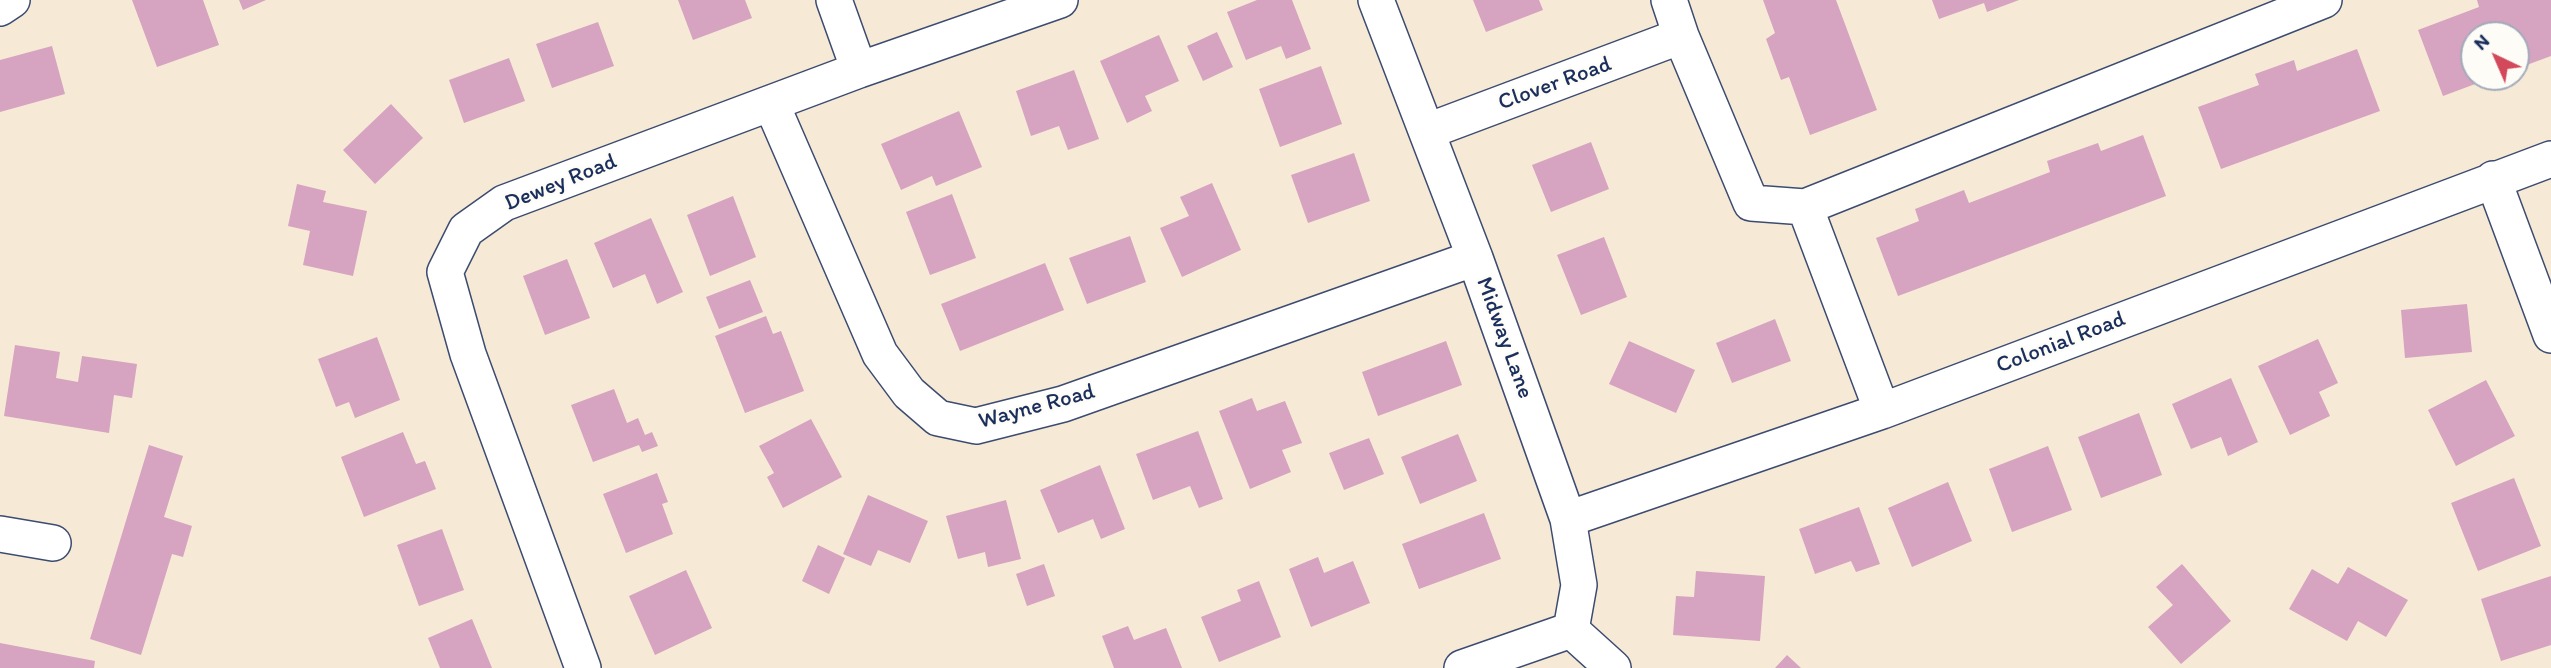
<!DOCTYPE html>
<style>
body{margin:0}
#map{position:relative;width:2551px;height:668px;overflow:hidden;background:#f6ead6;font-family:Itim,sans-serif}
canvas{display:block}
.north{position:absolute;left:2460px;top:21px;width:70px;height:70px;box-sizing:border-box;background:#fdfcf7;border:2px solid #a3aaba;border-radius:50%;rotate:316deg;font-size:19px;font-weight:700;line-height:28px;text-align:center;color:#1b2f5e}
.north::after{content:'';display:block;margin:auto;width:24px;height:32px;background:#d1495b;clip-path:polygon(50% 0,100% 100%,50% 72%,0 100%)}
</style>
<div id="map">
<canvas width="2551" height="668"></canvas>
<div class="north">N</div>
</div>
<script>
const ctx = document.querySelector('canvas').getContext('2d');
ctx.lineJoin = 'round';
function fill(path, color) { ctx.fillStyle = color; ctx.fill(path, 'evenodd'); }
const poly = rows => new Path2D(rows.map(r => 'M' + r).join(''));
function stroke(path, color, width, dash) { ctx.strokeStyle = color; ctx.lineWidth = width; ctx.lineCap = dash ? 'butt' : 'round'; ctx.setLineDash(dash || []); ctx.stroke(path); }
function label(font, color, halo, rows, align = 'center') {
  ctx.font = font + ' Itim,sans-serif'; ctx.lineWidth = 5; ctx.setLineDash([]); ctx.textBaseline = 'middle'; ctx.strokeStyle = halo; ctx.fillStyle = color; for (const [text, x, y, turn = 0] of rows) {
    ctx.save(); ctx.translate(x, y); ctx.rotate((+turn || 0) * Math.PI / 180); ctx.textAlign = isNaN(turn) ? turn : align; if (halo) ctx.strokeText(text, 0, 0); ctx.fillText(text, 0, 0); ctx.restore();
  }
}
fill(poly([
 [132,0,203,0,219,45,157,67],
 [239,0,266,0,243,10],
 [678,0,745,0,752,18,693,40],
 [1257,0,1292,0,1311,49,1286,59,1281,46,1246,60,1227,12],
 [1473,0,1539,0,1543,10,1486,32],
 [1763,0,1836,0,1877,110,1810,135,1789,77,1781,80,1766,39,1775,33],
 [1932,0,2019,0,1987,12,1984,3,1939,19],
 [2477,0,2551,0,2551,56,2516,69,2516,35,2474,35,2474,77,2494,77,2443,96,2418,30,2479,7],
 [598,22,614,66,552,88,536,44],
 [1217,32,1233,67,1203,81,1187,46],
 [1159,35,1179,81,1145,96,1152,111,1127,123,1100,61],
 [52,46,65,94,0,112,0,60],
 [2357,49,2380,111,2221,169,2198,107,2259,85,2255,74,2294,60,2297,71],
 [509,58,525,101,464,123,449,80],
 [1321,66,1342,124,1280,147,1259,89],
 [1074,70,1099,139,1068,150,1059,126,1031,136,1016,91],
 [391,104,423,138,375,184,343,150],
 [959,111,982,167,936,186,932,176,901,190,881,144],
 [2143,135,2166,196,1898,296,1876,238,1919,221,1915,209,1964,190,1969,203,2050,172,2047,161,2098,143,2101,151],
 [1591,142,1609,189,1551,212,1532,165],
 [1354,153,1370,201,1308,223,1291,175],
 [1212,183,1241,250,1182,277,1160,228,1189,216,1180,197],
 [297,184,326,191,323,202,367,211,353,276,303,265,310,231,288,226],
 [952,194,976,258,930,275,906,212],
 [733,196,756,257,710,276,687,215],
 [651,218,683,292,657,304,645,274,613,288,594,243],
 [1130,236,1146,282,1087,304,1069,258],
 [1604,237,1627,297,1581,315,1557,255],
 [567,259,590,318,545,335,523,276],
 [1045,263,1064,310,960,351,941,304],
 [750,280,763,312,719,329,706,297],
 [2467,304,2472,352,2405,358,2401,310],
 [766,316,773,334,781,331,804,391,745,413,715,336],
 [1775,319,1791,361,1732,383,1716,343],
 [377,337,400,400,355,418,349,402,336,407,318,359],
 [2318,339,2338,383,2319,392,2330,416,2290,435,2258,366],
 [1446,341,1462,385,1378,416,1362,372],
 [1629,341,1695,370,1676,413,1609,384],
 [15,345,60,352,56,378,78,382,82,356,137,364,132,398,114,395,109,433,4,416],
 [2231,378,2258,442,2228,456,2221,437,2191,449,2172,404],
 [2486,380,2515,436,2456,466,2428,410],
 [614,389,627,423,638,418,645,435,652,432,658,446,642,452,639,445,593,462,571,405],
 [1252,398,1257,411,1285,401,1302,443,1282,450,1291,472,1250,489,1219,411],
 [2139,413,2162,475,2101,498,2078,437],
 [811,419,842,477,783,508,767,477,774,473,759,446],
 [1198,431,1223,499,1199,508,1190,486,1153,500,1136,454],
 [403,432,416,464,425,461,436,489,364,517,341,457],
 [1458,434,1477,481,1420,504,1401,457],
 [1369,438,1384,474,1344,490,1329,453],
 [149,445,183,456,164,517,192,526,183,557,172,554,141,655,90,639],
 [2048,446,2072,510,2012,532,1989,469],
 [1100,465,1125,529,1101,539,1093,519,1058,533,1040,490],
 [657,473,668,502,662,504,673,534,626,553,603,494],
 [2514,478,2541,546,2478,571,2451,503],
 [1948,482,1972,541,1912,567,1888,508],
 [868,495,928,521,910,563,878,550,871,566,843,554],
 [1006,500,1021,559,988,567,985,552,958,559,946,516],
 [1859,507,1880,564,1856,572,1851,561,1815,574,1799,529],
 [1484,513,1501,559,1419,589,1402,544],
 [442,529,464,590,419,606,397,545],
 [818,545,845,558,829,594,802,581],
 [1318,557,1324,573,1353,561,1370,603,1311,627,1289,569],
 [1044,564,1055,596,1027,606,1016,574],
 [2182,564,2231,621,2181,664,2148,627,2173,605,2156,587],
 [2348,567,2408,600,2386,637,2358,621,2347,641,2289,609,2312,569,2338,584],
 [686,570,712,628,655,655,629,596],
 [1696,571,1765,576,1760,641,1673,635,1676,596,1694,597],
 [2551,576,2551,645,2501,661,2481,599],
 [1259,581,1281,637,1219,662,1201,617,1241,601,1237,590],
 [472,619,492,668,440,668,428,638],
 [1128,626,1134,640,1166,628,1182,668,1114,668,1102,636],
 [0,643,95,661,94,668,0,668],
 [1787,655,1801,668,1775,668]
]), '#d6a3c0');
const minor = poly([
 [834,0,859,70],
 [1376,0,1475,258,1568,519,1579,585,1571,630],
 [1669,0,1681,36,1751,203,1805,207,1882,411],
 [0,8,12,0],
 [771,103,880,354,909,393,938,418,976,426,1063,404,1475,258],
 [1428,131,1681,36],
 [2493,179,2551,335],
 [1805,207,2324,0],
 [1568,519,1882,411,2551,159],
 [0,534,53,543],
 [1571,630,1613,668],
 [583,668,468,354,445,272,466,230,504,203,859,70,1060,0],
 [1462,668,1571,630]
]);
stroke(minor, '#3c4b70', 38);
stroke(minor, '#fff', 35);
label('23px', '#1b2f5e', '#fdfcf7', [
 ["Clover Road",1555,84,-20],
 ["Dewey Road",561,183,-22],
 ["Midway Lane",1504,338,70],
 ["Colonial Road",2061,343,-21],
 ["Wayne Road",1037,407,-15]
]);
</script>
